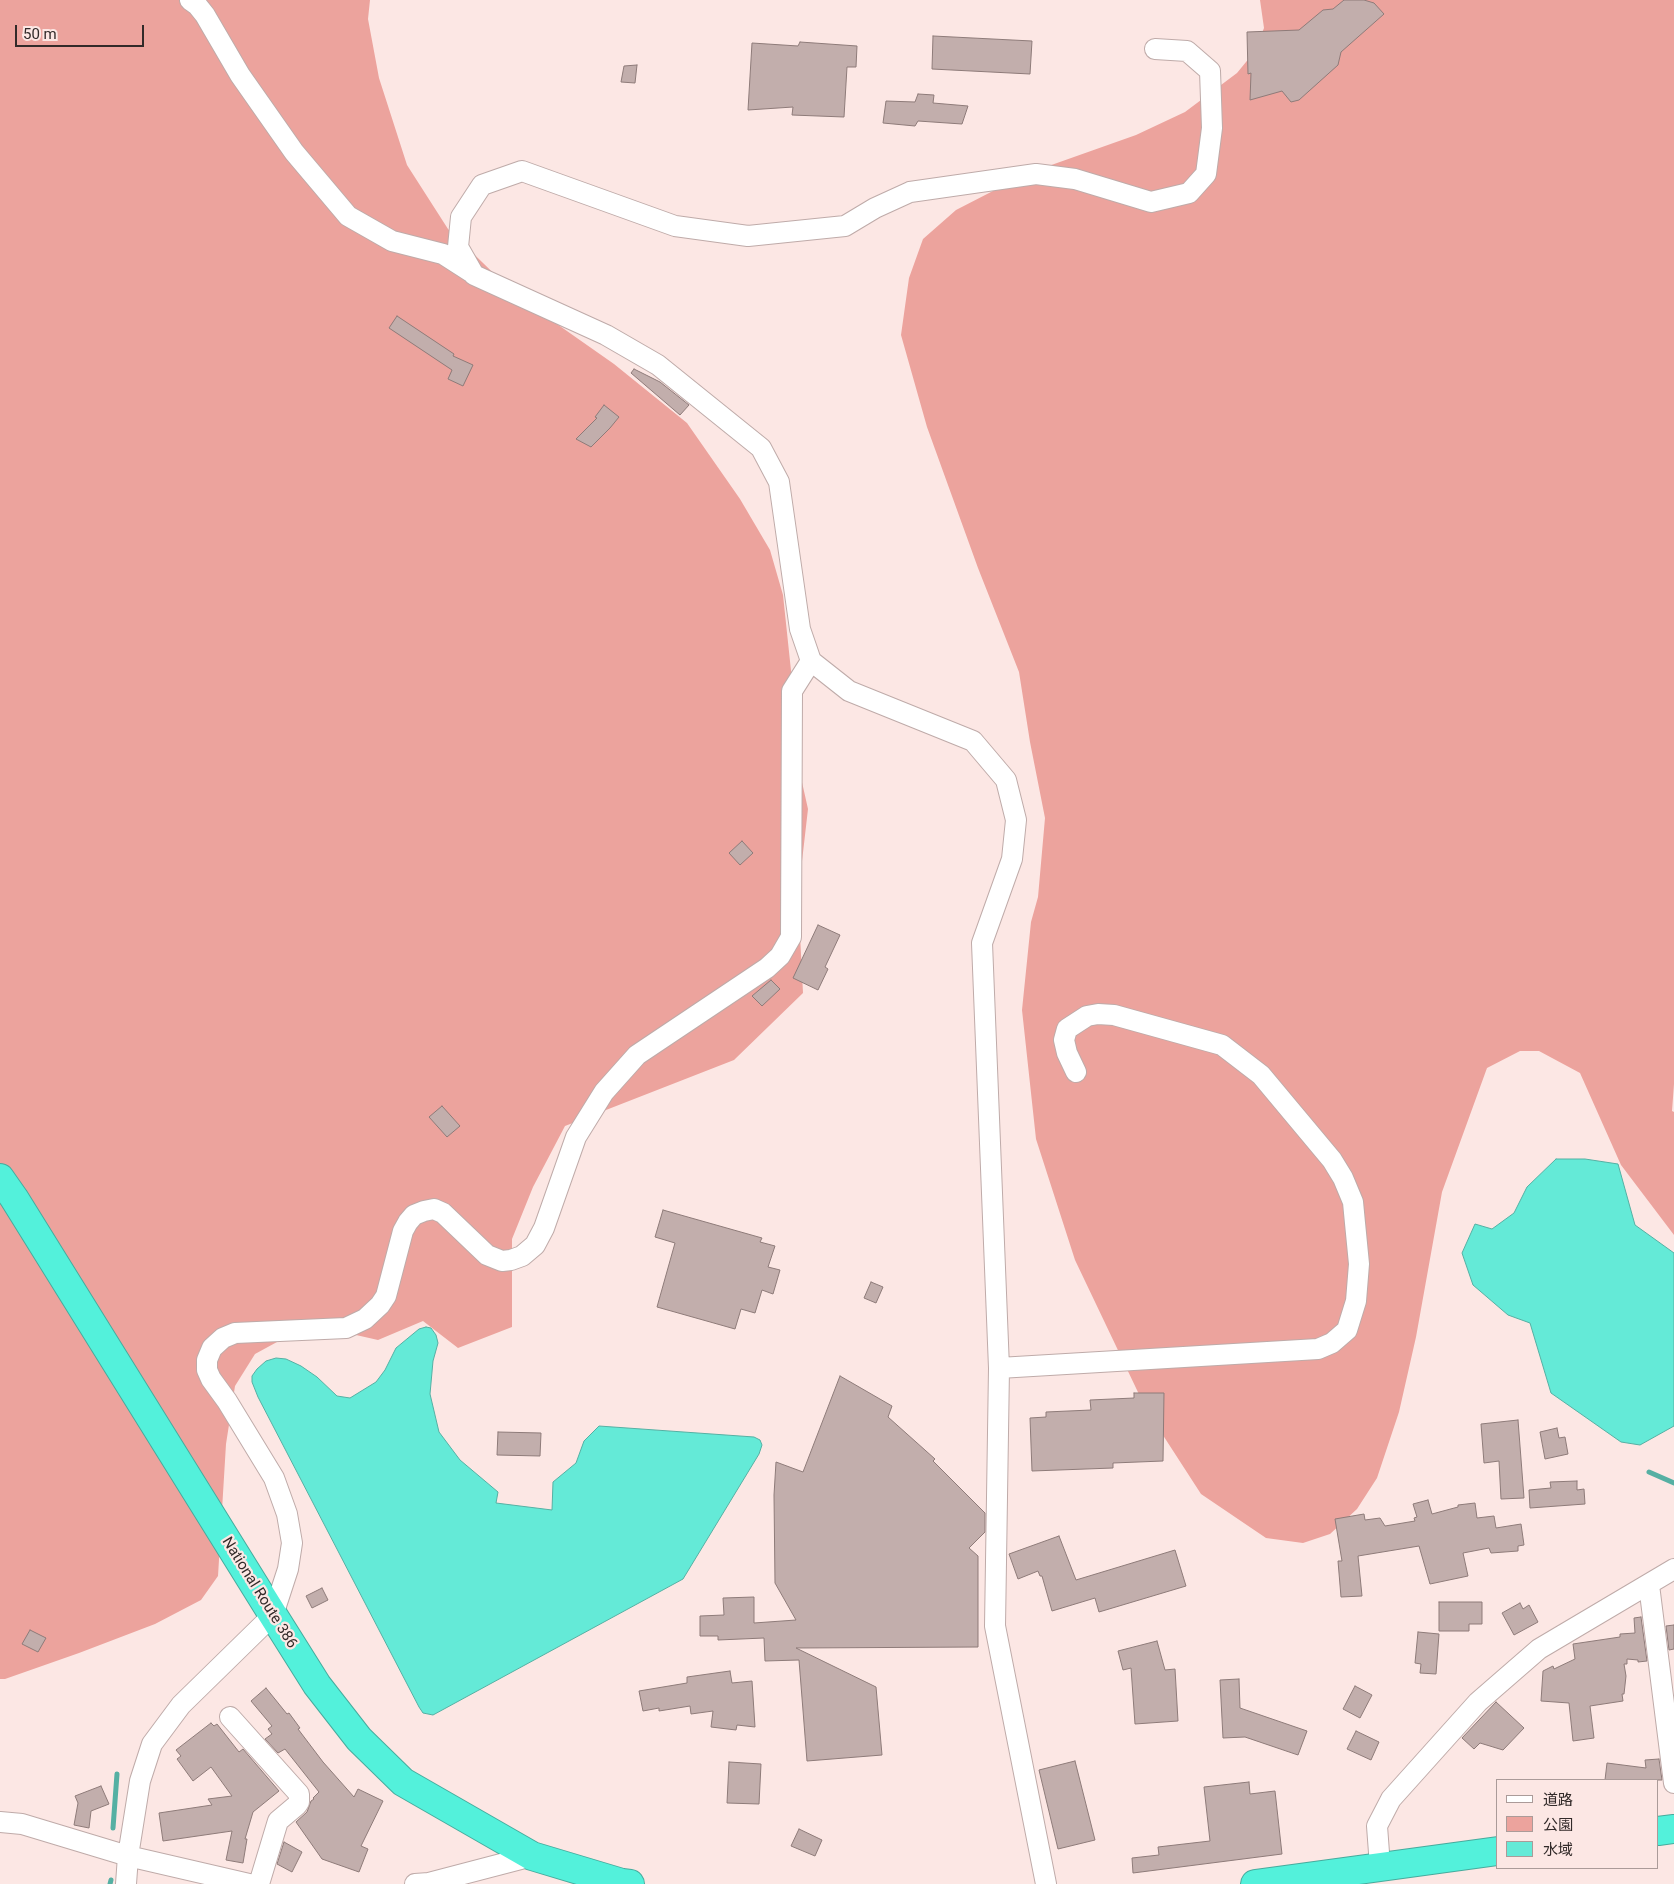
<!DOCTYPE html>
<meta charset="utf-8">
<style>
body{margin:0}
#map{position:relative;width:1674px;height:1884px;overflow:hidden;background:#fce7e4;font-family:Roboto,"Noto Sans JP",sans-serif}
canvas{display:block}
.legend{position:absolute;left:1496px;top:1779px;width:162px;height:90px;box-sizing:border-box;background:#fce7e4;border:1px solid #ab9b99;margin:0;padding:6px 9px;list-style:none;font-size:15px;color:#322a29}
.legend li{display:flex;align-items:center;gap:10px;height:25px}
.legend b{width:25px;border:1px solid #ab9b99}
.scale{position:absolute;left:15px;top:25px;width:129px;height:22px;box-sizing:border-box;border:2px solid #322a29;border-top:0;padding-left:6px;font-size:15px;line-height:18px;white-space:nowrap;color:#322a29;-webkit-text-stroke:4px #fce7e4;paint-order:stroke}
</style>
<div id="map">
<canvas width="1674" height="1884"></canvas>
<ul class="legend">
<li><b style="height:6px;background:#fff"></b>道路</li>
<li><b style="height:14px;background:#eca39d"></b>公園</li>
<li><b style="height:14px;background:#64ead7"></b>水域</li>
</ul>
<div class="scale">50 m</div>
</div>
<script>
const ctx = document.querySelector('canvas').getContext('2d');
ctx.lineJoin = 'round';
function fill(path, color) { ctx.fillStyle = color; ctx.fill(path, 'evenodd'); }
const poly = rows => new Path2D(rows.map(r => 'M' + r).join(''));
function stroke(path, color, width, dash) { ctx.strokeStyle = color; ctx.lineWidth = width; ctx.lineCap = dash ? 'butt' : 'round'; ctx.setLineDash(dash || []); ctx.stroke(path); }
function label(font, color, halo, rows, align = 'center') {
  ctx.font = font + ' Roboto,sans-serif'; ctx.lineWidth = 4.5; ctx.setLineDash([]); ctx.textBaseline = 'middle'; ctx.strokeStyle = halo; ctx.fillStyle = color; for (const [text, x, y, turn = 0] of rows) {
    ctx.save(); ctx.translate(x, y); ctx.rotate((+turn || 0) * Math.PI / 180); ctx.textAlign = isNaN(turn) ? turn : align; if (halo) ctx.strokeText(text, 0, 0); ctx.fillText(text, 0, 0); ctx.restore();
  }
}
fill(poly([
 [0,0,370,0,368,19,379,78,407,165,448,229,517,296,614,364,687,423,740,499,770,550,783,595,792,680,793,742,808,809,798,896,803,993,734,1060,565,1126,533,1187,512,1239,512,1327,458,1348,423,1321,378,1340,334,1330,288,1336,255,1354,235,1386,226,1444,218,1576,201,1600,155,1624,79,1653,5,1679,0,1679],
 [1260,0,1674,0,1674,1084,1672,1111,1674,1112,1674,1235,1621,1165,1580,1073,1539,1051,1520,1051,1487,1068,1442,1192,1416,1337,1399,1412,1377,1478,1357,1509,1330,1534,1303,1543,1266,1538,1201,1494,1146,1409,1075,1260,1036,1139,1022,1010,1031,922,1038,897,1045,818,1030,742,1019,672,978,568,927,427,901,335,909,278,923,239,956,210,1026,174,1136,135,1185,112,1237,73,1255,51,1264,28]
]), '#eca39d');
const water = poly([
 [1556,1159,1585,1159,1618,1164,1635,1225,1674,1253,1674,1426,1640,1445,1621,1442,1551,1393,1530,1323,1508,1315,1473,1285,1462,1253,1475,1224,1492,1229,1514,1213,1527,1187,1556,1159],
 [426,1327,431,1328,436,1335,438,1343,433,1361,430,1394,439,1432,460,1460,498,1492,496,1503,552,1510,553,1482,576,1463,584,1441,599,1426,754,1437,760,1440,762,1445,759,1454,683,1579,433,1715,423,1713,419,1707,258,1397,252,1382,252,1376,257,1369,266,1361,276,1358,286,1359,301,1366,317,1377,337,1396,350,1398,376,1382,385,1370,396,1348,419,1329,426,1327]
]);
fill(water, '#64ead7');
stroke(water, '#55b0a3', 1);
stroke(poly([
 [1649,1472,1674,1483],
 [113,1828,117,1774],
 [110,1884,111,1880]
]), '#55b0a3', 5);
const building = poly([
 [1344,0,1364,0,1374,3,1384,14,1341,52,1338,65,1299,100,1291,102,1282,91,1250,100,1251,73,1248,74,1247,32,1299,30,1323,10,1333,9,1344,0],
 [933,36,1032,41,1030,74,932,69,933,36],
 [800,42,857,46,856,67,847,67,844,117,792,115,793,107,748,110,752,43,798,46,800,42],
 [637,65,635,83,621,82,624,66,637,65],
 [918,94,934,95,933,103,968,106,962,124,918,121,915,126,883,123,886,101,915,102,918,94],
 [397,316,454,354,453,356,473,365,463,386,448,379,452,370,389,328,397,316],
 [634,369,660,382,689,405,680,415,631,373,634,369],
 [604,405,619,417,610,428,591,447,576,439,597,418,595,417,604,405],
 [742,841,753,853,740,865,729,853,742,841],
 [818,925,840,935,825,967,828,969,818,990,793,978,818,925],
 [771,980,780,989,762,1006,752,996,771,980],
 [442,1106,460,1126,447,1137,429,1117,442,1106],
 [663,1210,762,1238,760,1242,775,1246,768,1267,780,1270,773,1294,762,1290,755,1313,741,1309,735,1329,657,1307,675,1243,655,1237,663,1210],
 [871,1282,883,1287,876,1303,864,1298,871,1282],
 [840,1376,892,1406,888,1417,935,1459,933,1461,985,1513,985,1532,969,1548,978,1556,978,1647,796,1648,876,1687,882,1755,807,1761,799,1660,765,1661,764,1638,718,1640,718,1636,700,1636,700,1616,724,1615,723,1598,754,1597,754,1623,796,1620,775,1583,774,1495,776,1462,803,1472,840,1376],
 [1134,1393,1164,1393,1163,1461,1113,1463,1113,1468,1032,1471,1030,1418,1046,1417,1046,1412,1091,1410,1090,1400,1134,1398,1134,1393],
 [1518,1420,1524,1498,1501,1499,1499,1461,1484,1463,1481,1424,1518,1420],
 [1557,1428,1559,1438,1565,1437,1568,1454,1545,1459,1540,1432,1557,1428],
 [498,1432,541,1433,540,1456,497,1455,498,1432],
 [1577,1481,1577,1490,1584,1489,1585,1504,1530,1508,1529,1490,1551,1488,1550,1482,1577,1481],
 [1428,1500,1432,1514,1458,1507,1458,1505,1475,1503,1477,1518,1494,1516,1496,1528,1521,1524,1524,1545,1518,1546,1518,1551,1491,1553,1489,1548,1463,1553,1468,1576,1430,1584,1419,1546,1358,1556,1362,1596,1341,1597,1338,1561,1342,1561,1335,1519,1364,1514,1365,1520,1380,1518,1385,1526,1415,1521,1414,1518,1417,1517,1413,1504,1428,1500],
 [1059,1536,1076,1580,1175,1550,1186,1586,1099,1612,1095,1598,1052,1611,1042,1576,1040,1576,1038,1571,1018,1579,1009,1554,1059,1536],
 [322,1588,328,1600,312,1608,306,1596,322,1588],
 [1439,1602,1482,1602,1482,1624,1469,1624,1469,1631,1439,1631,1439,1602],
 [1520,1603,1523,1609,1529,1605,1538,1622,1514,1635,1502,1613,1520,1603],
 [1641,1617,1647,1661,1638,1662,1638,1660,1627,1659,1627,1664,1624,1664,1626,1676,1624,1694,1622,1694,1623,1701,1590,1706,1594,1738,1573,1741,1569,1703,1541,1701,1543,1671,1553,1666,1554,1669,1575,1659,1573,1644,1620,1637,1620,1634,1635,1633,1634,1618,1641,1617],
 [1674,1625,1674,1649,1669,1650,1666,1626,1674,1625],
 [30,1630,46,1638,38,1652,22,1644,30,1630],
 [1418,1632,1439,1634,1436,1674,1420,1673,1421,1664,1415,1663,1418,1632],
 [1157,1641,1165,1670,1175,1669,1178,1721,1135,1724,1131,1668,1123,1670,1118,1651,1157,1641],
 [730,1671,732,1683,752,1681,755,1727,737,1725,736,1730,711,1727,713,1711,691,1714,690,1706,659,1711,659,1708,643,1711,639,1691,687,1683,687,1677,730,1671],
 [1239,1679,1240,1708,1307,1731,1298,1755,1245,1737,1223,1738,1220,1680,1239,1679],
 [1355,1686,1372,1695,1360,1718,1343,1709,1355,1686],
 [266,1688,287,1714,289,1713,300,1728,298,1729,323,1762,354,1797,358,1789,383,1801,361,1846,368,1849,359,1872,322,1859,296,1822,307,1812,311,1801,314,1799,313,1798,319,1792,285,1749,278,1753,265,1739,272,1734,268,1729,272,1726,251,1701,266,1688],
 [1496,1702,1524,1728,1503,1750,1480,1743,1474,1749,1462,1738,1496,1702],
 [211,1723,214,1726,217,1724,239,1752,243,1749,279,1791,253,1812,245,1839,247,1839,243,1863,226,1860,232,1831,163,1841,159,1813,212,1805,208,1799,232,1796,211,1767,193,1781,177,1759,181,1756,176,1750,211,1723],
 [1356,1731,1379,1742,1371,1760,1347,1749,1356,1731],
 [1659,1759,1662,1780,1605,1780,1607,1763,1646,1768,1645,1760,1659,1759],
 [1075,1761,1095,1840,1058,1849,1039,1770,1075,1761],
 [729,1762,761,1764,759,1804,727,1803,729,1762],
 [1249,1782,1250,1794,1275,1791,1282,1854,1133,1873,1132,1858,1159,1855,1158,1847,1210,1841,1204,1787,1249,1782],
 [101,1786,109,1804,91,1811,89,1828,74,1825,78,1803,75,1796,101,1786],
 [799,1829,822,1840,815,1856,791,1846,799,1829],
 [284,1842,302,1852,292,1872,277,1864,284,1842]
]);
fill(building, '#c2aeac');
stroke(building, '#8e7b79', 1);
const minor = poly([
 [190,0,197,5,205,15,240,75,294,152,348,216,392,241,443,254,471,272],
 [999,1368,1318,1349,1332,1343,1347,1330,1356,1301,1359,1264,1355,1223,1353,1202,1343,1178,1332,1160,1261,1075,1222,1045,1114,1015,1098,1014,1087,1016,1067,1029,1064,1040,1067,1053,1076,1072],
 [1649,1585,1674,1783],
 [230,1717,299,1794,299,1802,297,1805,278,1821,259,1884],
 [0,1822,22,1824,128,1856,249,1884],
 [1380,1866,1377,1826,1391,1799,1478,1702,1539,1649,1674,1569],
 [126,1884,128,1856,140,1781,152,1744,181,1705,273,1615,288,1569,292,1543,287,1514,274,1478,227,1401,211,1379,207,1370,207,1360,212,1348,223,1338,235,1333,346,1328,365,1319,380,1305,386,1296,403,1231,408,1222,414,1215,424,1211,434,1209,443,1213,487,1255,502,1261,511,1260,522,1256,535,1245,544,1228,576,1137,604,1092,637,1055,767,968,780,956,791,937,792,691,811,661],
 [415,1884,429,1883,532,1856],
 [1046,1884,995,1626,999,1368,982,943,1012,859,1016,820,1006,780,973,741,849,691,811,661,800,629,779,482,761,448,658,365,606,335,474,275,458,247,461,217,482,185,522,171,675,226,748,236,845,226,875,208,910,192,1036,174,1075,179,1151,202,1189,193,1206,174,1212,128,1210,71,1187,51,1155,49]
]);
const highway = poly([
 [0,1178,14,1198,273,1615,317,1685,359,1739,403,1782,532,1856,622,1883,630,1884],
 [1658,1831,1674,1829],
 [1255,1884,1498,1851]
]);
stroke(minor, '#bfaba9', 22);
stroke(highway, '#47ab9d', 30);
stroke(minor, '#fff', 20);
stroke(highway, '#53f1db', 28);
label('15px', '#322a29', '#fce7e4', [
 ["National Route 386",259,1593,58]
]);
</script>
